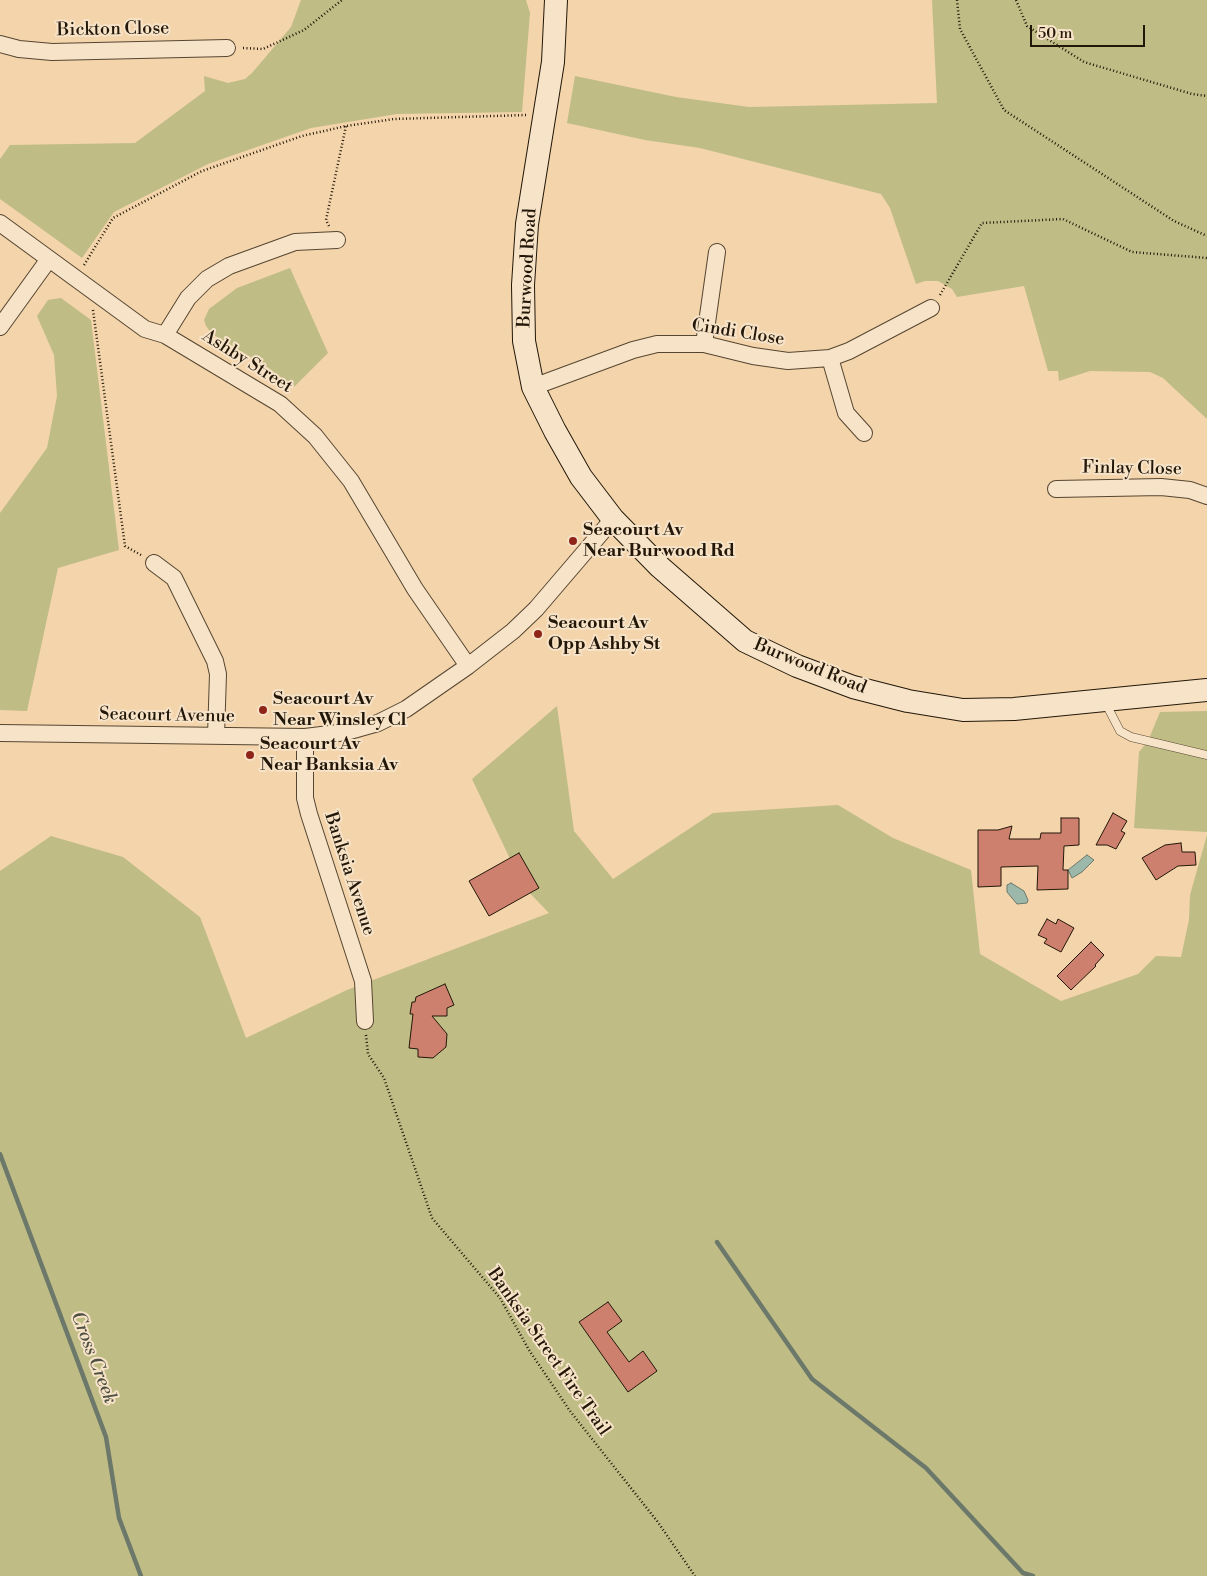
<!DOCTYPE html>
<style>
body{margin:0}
#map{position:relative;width:1207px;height:1576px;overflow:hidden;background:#f3d4ab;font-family:"Libre Bodoni",serif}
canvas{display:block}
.scale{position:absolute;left:1030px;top:25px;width:115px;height:22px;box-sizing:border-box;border:2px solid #221708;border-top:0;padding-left:6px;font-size:15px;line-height:18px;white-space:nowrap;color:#221708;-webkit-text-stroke:4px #f7e3c8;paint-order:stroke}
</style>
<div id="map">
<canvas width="1207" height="1576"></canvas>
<div class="scale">50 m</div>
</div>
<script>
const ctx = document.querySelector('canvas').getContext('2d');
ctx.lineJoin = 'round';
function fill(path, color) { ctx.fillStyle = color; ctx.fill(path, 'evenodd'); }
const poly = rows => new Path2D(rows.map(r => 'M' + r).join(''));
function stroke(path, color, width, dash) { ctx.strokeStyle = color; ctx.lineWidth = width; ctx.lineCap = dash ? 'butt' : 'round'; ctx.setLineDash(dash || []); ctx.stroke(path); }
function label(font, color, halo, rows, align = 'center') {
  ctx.font = font + ' "Libre Bodoni",serif'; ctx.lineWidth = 4; ctx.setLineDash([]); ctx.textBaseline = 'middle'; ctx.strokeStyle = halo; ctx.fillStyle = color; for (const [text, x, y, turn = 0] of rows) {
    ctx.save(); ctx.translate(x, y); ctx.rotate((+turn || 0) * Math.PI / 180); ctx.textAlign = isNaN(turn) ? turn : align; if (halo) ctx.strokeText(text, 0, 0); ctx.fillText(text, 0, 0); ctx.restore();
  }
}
fill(poly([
 [301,0,526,0,530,13,522,112,397,114,311,128,208,164,114,212,82,258,0,199,0,159,10,145,135,143,205,91,204,76,228,83,245,79,252,73,291,27],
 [932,0,1207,0,1207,419,1163,378,1150,372,1090,371,1059,381,1058,371,1048,371,1024,286,957,297,952,289,938,281,925,281,916,284,890,208,881,194,700,148,645,140,567,123,575,76,676,97,749,107,937,103],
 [290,268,328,353,294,387,266,366,212,334,206,326,204,320,209,309,237,288],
 [61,298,91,320,119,550,58,568,27,711,0,710,0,513,47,448,57,396,54,355,37,316,48,300],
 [557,706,574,831,613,879,713,813,838,805,893,838,971,870,980,954,1061,1001,1138,974,1156,956,1181,957,1189,920,1190,895,1207,835,1207,1576,0,1576,0,871,51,836,123,857,200,917,246,1038,347,990,549,913,523,886,472,779],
 [1207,711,1207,832,1134,828,1139,752,1148,741,1160,712]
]), '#bfbc86');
const water = poly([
 [1087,855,1094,860,1082,872,1072,878,1068,870,1087,855],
 [1011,883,1024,891,1028,900,1027,903,1017,904,1007,892,1007,885,1011,883]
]);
fill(water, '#9bb8ab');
stroke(water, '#6b786a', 1);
stroke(poly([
 [0,1154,106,1437,119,1518,141,1576],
 [717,1242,812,1379,926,1468,1023,1573,1033,1576]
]), '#6b786a', 4.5);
const building = poly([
 [1113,813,1127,821,1121,831,1125,833,1116,849,1107,845,1096,845,1113,813],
 [1061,818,1079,818,1079,845,1064,846,1063,870,1068,870,1068,889,1037,890,1038,866,1001,867,1001,886,978,887,978,830,998,830,1012,826,1009,839,1040,839,1041,833,1061,833,1061,818],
 [1181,843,1182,852,1195,852,1196,865,1178,866,1156,880,1142,858,1165,845,1181,843],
 [519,853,539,888,489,916,469,881,519,853],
 [1047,919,1056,924,1058,919,1074,928,1061,952,1044,943,1047,939,1038,935,1047,919],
 [1091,942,1104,955,1095,965,1096,966,1071,990,1057,976,1091,942],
 [445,984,454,1005,447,1008,447,1016,432,1016,447,1034,446,1047,433,1058,418,1057,418,1049,409,1048,413,1014,410,1014,412,1002,415,1002,416,997,445,984],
 [608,1302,622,1321,607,1332,629,1362,643,1351,657,1371,628,1392,579,1322,608,1302]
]);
fill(building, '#ce806e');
stroke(building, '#221708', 1);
const lane = poly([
 [1105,702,1120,731,1131,737,1207,755]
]);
const street = poly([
 [0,44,19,49,52,52,227,48],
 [0,223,145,329,165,335,280,404,315,436,351,481,415,589,468,666],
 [0,327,49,259],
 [165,335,188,298,207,279,229,266,295,242,337,240],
 [704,344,717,252],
 [830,358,846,413,864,433],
 [533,387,633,350,657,344,704,344,753,356,788,361,830,358,849,351,931,308],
 [1056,489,1161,487,1190,490,1207,496],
 [154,563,174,578,215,661,218,674,216,736],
 [0,733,305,737,346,732,378,723,406,709,468,666,513,631,536,609,613,519],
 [305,737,305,798,309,814,363,981,365,1021]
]);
const secondary = poly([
 [556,0,553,62,527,224,523,285,524,341,533,387,555,431,581,477,613,519,660,567,745,641,797,666,853,687,908,701,963,710,1014,709,1207,690]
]);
stroke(lane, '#564631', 9);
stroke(street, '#564631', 18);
stroke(secondary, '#221708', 24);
stroke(poly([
 [957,0,960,29,1004,110,1174,221,1207,236],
 [1016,0,1027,26,1084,62,1192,94,1207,96],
 [243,48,263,49,304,30,342,0],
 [329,226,326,220,346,126],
 [84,265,113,218,202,171,302,136,346,126,394,119,526,115],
 [940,295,982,223,1063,219,1132,252,1207,258],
 [93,310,125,546,141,555],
 [366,1035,368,1054,384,1078,432,1218,500,1298,529,1350,570,1411,657,1521,695,1576]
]), '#221708', 2.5, [1, 2.5]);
stroke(lane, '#f7e3c8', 8);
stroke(street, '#f7e3c8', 16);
stroke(secondary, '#f7e3c8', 22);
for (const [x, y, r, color] of [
 [573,541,5,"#8f2418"],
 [538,634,5,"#8f2418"],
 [263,710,5,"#8f2418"],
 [250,755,5,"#8f2418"]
]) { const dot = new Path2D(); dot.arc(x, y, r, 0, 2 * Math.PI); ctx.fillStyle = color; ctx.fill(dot); stroke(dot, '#f7e3c8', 2); }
label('18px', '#221708', '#f7e3c8', [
 ["Bickton Close",113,30,-1],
 ["Burwood Road",528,268,-87],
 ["Cindi Close",738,333,9],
 ["Ashby Street",247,362,32],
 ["Finlay Close",1132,469,1],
 ["Burwood Road",810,667,22],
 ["Seacourt Avenue",167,716,1],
 ["Banksia Avenue",349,874,72],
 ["Banksia Street Fire Trail",548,1352,55]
]);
label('bold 18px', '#221708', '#f7e3c8', [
 ["Seacourt Av",583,531],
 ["Near Burwood Rd",583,552],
 ["Seacourt Av",548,624],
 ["Opp Ashby St",548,645],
 ["Seacourt Av",273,700],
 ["Near Winsley Cl",273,721],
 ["Seacourt Av",260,745],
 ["Near Banksia Av",260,766]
], 'left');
label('italic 19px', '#4c4f41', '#f7e3c8', [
 ["Cross Creek",93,1358,69]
]);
</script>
